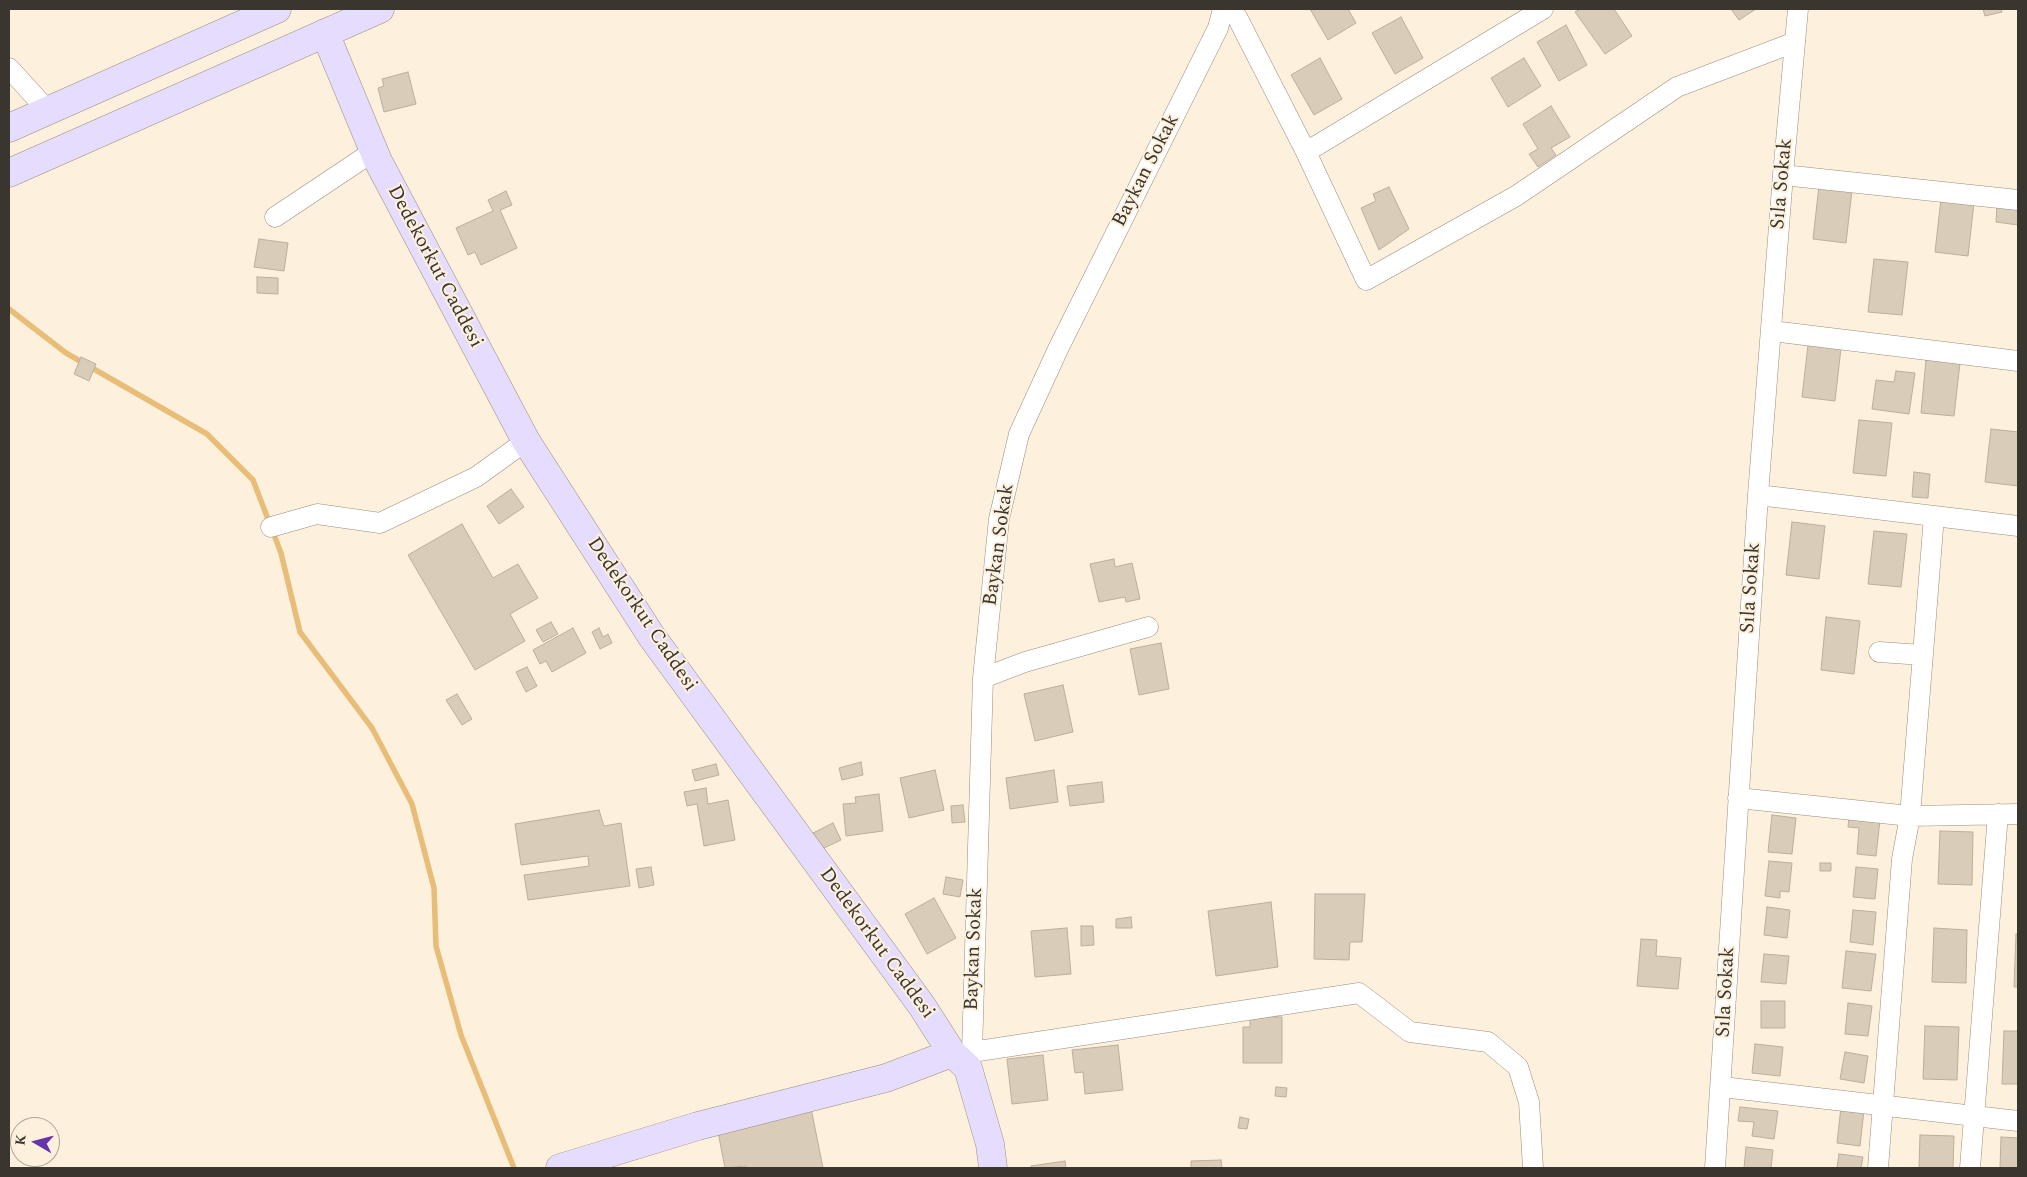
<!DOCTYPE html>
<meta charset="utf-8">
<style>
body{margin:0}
#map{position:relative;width:2027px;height:1177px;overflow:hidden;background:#fdf0dd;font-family:Spectral,serif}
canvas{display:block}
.frame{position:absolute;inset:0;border:10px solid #3a352e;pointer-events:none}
.north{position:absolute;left:10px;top:1117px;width:50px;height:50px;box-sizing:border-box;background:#fdf0dd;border:1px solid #afa597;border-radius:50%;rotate:278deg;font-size:14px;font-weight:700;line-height:20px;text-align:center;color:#3a352e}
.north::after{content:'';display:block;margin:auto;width:18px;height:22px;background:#6635ac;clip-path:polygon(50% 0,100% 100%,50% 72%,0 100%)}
</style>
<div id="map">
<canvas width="2027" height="1177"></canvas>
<div class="frame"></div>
<div class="north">K</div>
</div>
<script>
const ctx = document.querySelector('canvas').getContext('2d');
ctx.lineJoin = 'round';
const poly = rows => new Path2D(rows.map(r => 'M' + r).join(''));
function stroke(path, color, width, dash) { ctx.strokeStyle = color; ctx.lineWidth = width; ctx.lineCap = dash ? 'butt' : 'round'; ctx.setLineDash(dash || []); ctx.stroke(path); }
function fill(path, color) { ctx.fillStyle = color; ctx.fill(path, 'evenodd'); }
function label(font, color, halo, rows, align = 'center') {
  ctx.font = font + ' Spectral,serif'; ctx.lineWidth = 4; ctx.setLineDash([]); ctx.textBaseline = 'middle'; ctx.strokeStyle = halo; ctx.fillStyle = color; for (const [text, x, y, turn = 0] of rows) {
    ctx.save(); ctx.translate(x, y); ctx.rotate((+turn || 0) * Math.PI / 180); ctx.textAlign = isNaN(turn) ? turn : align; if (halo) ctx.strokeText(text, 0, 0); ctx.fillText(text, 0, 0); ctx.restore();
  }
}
stroke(poly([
 [9,309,66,353,207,434,253,480,281,553,300,632,372,728,412,804,434,888,436,946,461,1035,514,1168]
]), '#e8bd78', 5.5);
const building = poly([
 [1310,9,1348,9,1356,23,1328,40,1310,9],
 [1580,9,1614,9,1632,36,1605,54,1575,12,1580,9],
 [1731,9,1756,9,1739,20,1731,9],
 [1983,9,2001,9,2002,12,1985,16,1983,9],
 [1401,17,1423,58,1395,74,1372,33,1401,17],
 [1566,25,1587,65,1559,81,1537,42,1566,25],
 [1320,58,1342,99,1314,115,1291,75,1320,58],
 [1524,58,1541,86,1508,107,1491,78,1524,58],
 [408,72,416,104,384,112,378,88,384,86,382,79,408,72],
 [1551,106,1570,137,1551,148,1556,155,1538,167,1529,154,1538,149,1523,124,1551,106],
 [1819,186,1852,190,1846,243,1813,239,1819,186],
 [1389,187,1409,229,1379,250,1361,208,1376,201,1373,194,1389,187],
 [506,191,512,205,500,210,517,248,481,265,475,252,468,255,456,228,493,211,488,200,506,191],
 [1941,199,1974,203,1968,256,1935,252,1941,199],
 [1997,206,2018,208,2018,225,1996,222,1997,206],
 [259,239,288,243,284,271,254,267,259,239],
 [1874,259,1908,262,1902,315,1868,312,1874,259],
 [257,277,278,278,278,294,257,293,257,277],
 [1808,345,1841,348,1835,401,1802,397,1808,345],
 [81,357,96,364,89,381,74,374,81,357],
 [1926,360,1960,363,1954,416,1921,413,1926,360],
 [1896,371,1915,373,1909,414,1872,409,1876,380,1894,382,1896,371],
 [1859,420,1892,423,1886,476,1853,473,1859,420],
 [1991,429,2018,432,2018,486,1985,482,1991,429],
 [1914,472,1930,474,1928,498,1912,497,1914,472],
 [511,489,524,507,499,524,487,506,511,489],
 [1792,522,1825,526,1819,579,1786,575,1792,522],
 [462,524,493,578,518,564,538,598,510,614,525,641,475,670,408,555,462,524],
 [1874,531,1907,534,1901,587,1868,584,1874,531],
 [1114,559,1115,567,1132,563,1140,599,1126,602,1125,597,1099,602,1090,564,1114,559],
 [1826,617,1860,621,1854,674,1821,670,1826,617],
 [551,622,558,634,543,642,536,630,551,622],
 [573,628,586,653,552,672,546,661,540,664,533,650,573,628],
 [599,628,603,637,608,634,612,643,600,649,592,632,599,628],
 [1161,643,1169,689,1139,695,1130,649,1161,643],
 [527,667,537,686,526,692,516,672,527,667],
 [1063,685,1073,732,1035,741,1024,694,1063,685],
 [457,694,472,719,462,725,446,700,457,694],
 [861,762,863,775,842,780,839,768,861,762],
 [716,764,719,775,695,781,692,770,716,764],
 [935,770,944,810,909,818,900,778,935,770],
 [1054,770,1058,802,1010,809,1006,778,1054,770],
 [1102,782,1104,802,1070,806,1067,786,1102,782],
 [706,788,708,804,728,800,735,840,704,846,697,804,687,806,684,792,706,788],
 [879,794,883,831,846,836,843,804,856,803,855,797,879,794],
 [963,805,965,822,952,823,951,806,963,805],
 [599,810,604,826,621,823,630,886,528,900,524,875,589,866,588,856,521,865,515,824,599,810],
 [1772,815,1796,818,1792,854,1768,852,1772,815],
 [1849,817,1880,820,1876,856,1857,854,1859,828,1848,827,1849,817],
 [833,823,841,840,822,849,813,833,833,823],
 [1940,831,1973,832,1972,885,1938,884,1940,831],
 [1769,861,1792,863,1789,892,1780,891,1780,898,1765,896,1769,861],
 [1820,863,1831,863,1831,871,1820,871,1820,863],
 [651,867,654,885,639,888,636,869,651,867],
 [1856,867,1878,869,1875,899,1853,897,1856,867],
 [946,877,963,880,960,897,943,894,946,877],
 [1315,894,1365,894,1362,942,1350,942,1349,960,1314,959,1315,894],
 [934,898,956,938,927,954,905,914,934,898],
 [1271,902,1278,967,1216,976,1208,911,1271,902],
 [1767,907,1790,910,1787,938,1764,935,1767,907],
 [1853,910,1876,912,1873,945,1850,942,1853,910],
 [1131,917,1132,928,1116,928,1116,919,1131,917],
 [1081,926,1093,926,1094,945,1081,946,1081,926],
 [1067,928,1071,974,1035,977,1031,931,1067,928],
 [1934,928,1967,930,1966,983,1932,982,1934,928],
 [2016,934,2018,934,2018,987,2014,987,2016,934],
 [1641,939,1657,940,1656,956,1681,958,1678,989,1637,986,1641,939],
 [1846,951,1876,954,1871,991,1842,988,1846,951],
 [1764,954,1789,956,1786,984,1761,982,1764,954],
 [1761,1001,1785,1001,1785,1028,1761,1028,1761,1001],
 [1848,1003,1872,1006,1868,1036,1845,1034,1848,1003],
 [1250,1016,1282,1017,1282,1063,1243,1063,1243,1027,1250,1027,1250,1016],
 [1925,1026,1959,1027,1957,1080,1923,1079,1925,1026],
 [2004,1031,2018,1031,2018,1084,2002,1084,2004,1031],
 [1755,1044,1783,1047,1780,1076,1752,1073,1755,1044],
 [1118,1045,1123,1090,1085,1094,1083,1072,1075,1073,1072,1050,1118,1045],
 [1845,1052,1868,1056,1864,1083,1840,1079,1845,1052],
 [1043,1055,1048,1100,1012,1104,1007,1059,1043,1055],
 [1276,1087,1287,1088,1286,1097,1275,1096,1276,1087],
 [1740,1107,1778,1111,1774,1139,1752,1136,1754,1122,1738,1121,1740,1107],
 [1841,1107,1864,1110,1860,1146,1837,1143,1841,1107],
 [811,1108,823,1168,746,1168,746,1166,725,1168,717,1127,811,1108],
 [1240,1117,1249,1119,1247,1129,1238,1128,1240,1117],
 [1920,1135,1954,1136,1953,1168,1919,1168,1920,1135],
 [2001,1137,2018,1138,2018,1168,2000,1168,2001,1137],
 [1746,1147,1773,1150,1771,1168,1744,1168,1746,1147],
 [1839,1154,1863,1157,1861,1168,1837,1168,1839,1154],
 [1221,1160,1222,1168,1191,1168,1191,1161,1221,1160],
 [1065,1161,1066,1168,1031,1168,1031,1166,1065,1161]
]);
fill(building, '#d9cdba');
stroke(building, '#bbae9c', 1);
const street = poly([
 [1237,17,1306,152,1543,9],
 [9,68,48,111],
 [1306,152,1366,280,1516,196,1677,87,1795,42],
 [1783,175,2018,200],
 [275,217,374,151],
 [1772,331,2018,361],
 [1758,495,2018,526],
 [271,527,317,514,380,523,476,477,526,441],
 [1879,652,1923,655],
 [983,678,1025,662,1148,627],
 [1738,798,1910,816,2018,814],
 [972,1052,1359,993,1410,1032,1488,1042,1518,1067,1529,1102,1533,1168],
 [968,1068,972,1052,983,678,999,519,1019,434,1059,347,1218,28,1223,9],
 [1722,1087,2018,1121],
 [1715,1168,1758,495,1783,175,1798,9],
 [1878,1168,1902,859,1910,816,1934,516],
 [1970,1168,1998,814]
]);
const secondary = poly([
 [325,33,378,161,526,441,652,637,922,1006,952,1053,968,1068,990,1144,993,1168],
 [9,128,277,9],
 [9,173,380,9],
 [560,1168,698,1126,886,1078,952,1053]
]);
stroke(street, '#998d7c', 21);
stroke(secondary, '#998d7c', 29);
stroke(street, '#fff', 20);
stroke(secondary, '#e6dcfd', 28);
label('20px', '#3a352e', '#fdf0dd', [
 ["Baykan Sokak",1147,171,-63],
 ["Sıla Sokak",1783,184,-85],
 ["Dedekorkut Caddesi",434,267,62],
 ["Baykan Sokak",1000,545,-82],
 ["Sıla Sokak",1752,588,-86],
 ["Dedekorkut Caddesi",641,615,56],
 ["Dedekorkut Caddesi",876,944,54],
 ["Baykan Sokak",975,949,-88],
 ["Sıla Sokak",1727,992,-87]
]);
</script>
